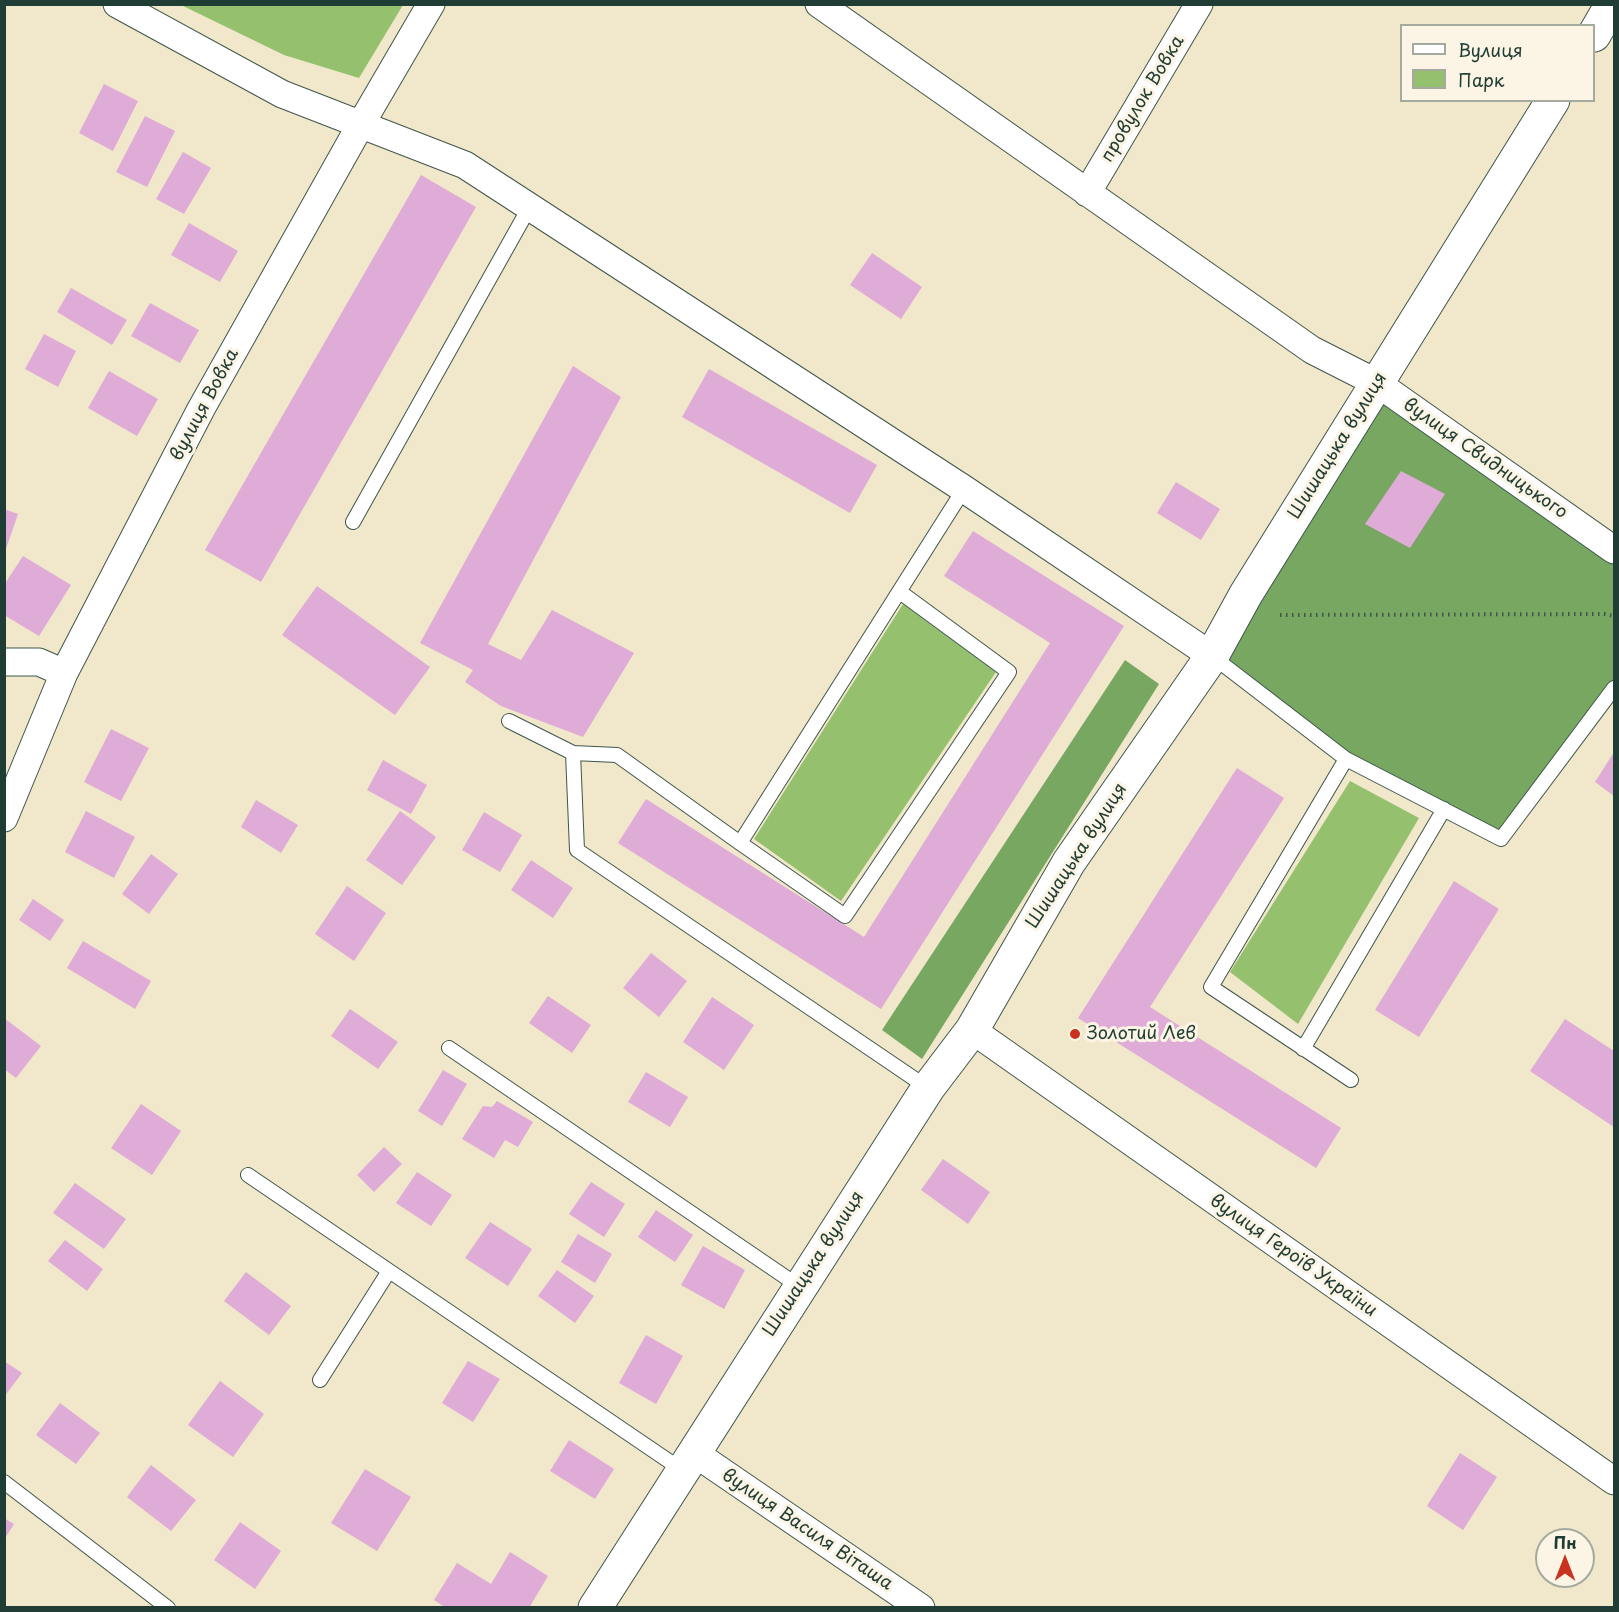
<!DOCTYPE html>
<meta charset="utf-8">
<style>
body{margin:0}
#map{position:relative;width:1619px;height:1612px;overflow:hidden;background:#f1e7ca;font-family:"Playpen Sans",sans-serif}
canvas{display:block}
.frame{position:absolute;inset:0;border:6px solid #1f3d34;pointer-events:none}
.legend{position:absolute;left:1400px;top:24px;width:195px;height:78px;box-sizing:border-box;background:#fcf5e5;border:2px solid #a4ab9e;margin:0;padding:8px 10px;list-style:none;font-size:18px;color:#1f3d34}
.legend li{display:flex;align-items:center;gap:12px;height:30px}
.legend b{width:30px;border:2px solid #a4ab9e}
.north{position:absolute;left:1535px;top:1528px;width:60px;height:60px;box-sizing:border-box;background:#fcf5e5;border:2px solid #a4ab9e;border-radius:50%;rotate:0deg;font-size:16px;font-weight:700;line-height:24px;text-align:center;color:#1f3d34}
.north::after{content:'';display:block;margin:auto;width:21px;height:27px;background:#c8321e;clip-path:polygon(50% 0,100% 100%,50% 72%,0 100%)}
</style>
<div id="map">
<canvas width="1619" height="1612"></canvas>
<div class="frame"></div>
<ul class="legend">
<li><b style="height:8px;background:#fff"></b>Вулиця</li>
<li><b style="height:16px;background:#95c16f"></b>Парк</li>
</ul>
<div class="north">Пн</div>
</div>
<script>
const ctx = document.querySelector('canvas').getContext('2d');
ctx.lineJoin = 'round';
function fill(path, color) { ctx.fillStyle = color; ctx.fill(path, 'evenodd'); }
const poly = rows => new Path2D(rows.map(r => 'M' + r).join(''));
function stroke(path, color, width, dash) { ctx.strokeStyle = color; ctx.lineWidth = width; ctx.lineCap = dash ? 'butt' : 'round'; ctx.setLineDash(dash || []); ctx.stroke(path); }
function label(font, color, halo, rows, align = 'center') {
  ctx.font = font + ' "Playpen Sans",sans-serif'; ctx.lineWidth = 6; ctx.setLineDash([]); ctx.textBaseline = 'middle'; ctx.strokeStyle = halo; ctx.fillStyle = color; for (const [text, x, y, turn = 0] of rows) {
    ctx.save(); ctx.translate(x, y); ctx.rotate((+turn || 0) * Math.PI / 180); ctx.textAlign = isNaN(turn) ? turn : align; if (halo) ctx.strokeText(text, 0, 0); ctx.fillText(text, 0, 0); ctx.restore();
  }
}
fill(poly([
 [181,5,403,5,359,78,284,55],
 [903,604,996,672,841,901,754,839],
 [1350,781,1419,818,1298,1024,1230,972]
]), '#95c16f');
fill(poly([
 [1377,383,1614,550,1614,687,1501,839,1346,759,1212,656],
 [1125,660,1159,684,922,1059,882,1030]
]), '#78a762');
fill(poly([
 [104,84,138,101,113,151,79,133],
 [145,116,175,131,147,187,116,172],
 [183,152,211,168,184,214,156,199],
 [421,175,476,207,261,582,205,550],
 [189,223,238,251,220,282,171,255],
 [872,253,922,287,901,319,850,285],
 [71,288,127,320,112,345,57,312],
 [150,303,199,330,180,363,131,336],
 [44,334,76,351,58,387,25,369],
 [573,366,621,397,488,644,521,660,552,610,634,653,583,737,501,706,465,682,473,670,420,643],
 [709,369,877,465,850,513,682,417],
 [109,371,158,399,137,436,88,408],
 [1401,471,1445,494,1410,548,1365,524],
 [1176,482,1220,509,1201,540,1157,513],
 [4,509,18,514,5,552,4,552],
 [973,531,1124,626,881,1009,618,843,646,799,864,937,1050,643,944,576],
 [23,556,71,585,39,636,4,615,4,585],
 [317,586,430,667,395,715,282,635],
 [111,729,149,748,121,801,84,782],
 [1614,752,1614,796,1595,782],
 [383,760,427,785,411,814,367,790],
 [1237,768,1284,798,1150,1007,1341,1128,1316,1168,1078,1018],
 [256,800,298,825,281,853,241,827],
 [86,811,135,837,114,878,65,852],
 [400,811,436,837,402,885,366,860],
 [484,812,522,835,500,872,462,850],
 [151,854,178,874,149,914,122,894],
 [531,860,573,888,553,918,511,890],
 [1454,881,1499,909,1419,1037,1375,1010],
 [347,886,386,913,354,961,315,934],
 [33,899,64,920,50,941,19,920],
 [83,941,151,981,135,1009,67,968],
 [651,953,687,981,659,1017,623,988],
 [548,996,591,1025,572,1053,529,1023],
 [712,997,754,1025,724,1070,683,1042],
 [350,1009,398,1042,378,1069,331,1036],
 [4,1018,41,1046,16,1078,4,1069],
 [1565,1019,1614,1051,1614,1127,1530,1071],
 [443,1070,467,1084,442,1126,418,1111],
 [646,1072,688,1097,670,1127,628,1102],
 [497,1101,533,1122,518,1147,505,1140,494,1158,462,1139,483,1106,492,1107],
 [141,1104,181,1131,152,1175,111,1148],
 [384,1147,402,1164,374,1192,357,1175],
 [943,1159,990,1192,968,1224,921,1190],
 [417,1172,452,1195,431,1226,396,1203],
 [591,1182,625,1204,604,1237,569,1214],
 [75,1183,126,1219,104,1249,53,1213],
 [656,1210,693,1235,675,1262,638,1237],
 [490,1222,532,1249,508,1286,465,1258],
 [578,1234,612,1254,595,1283,561,1262],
 [65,1240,103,1269,87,1291,48,1261],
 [703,1246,745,1270,724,1309,681,1285],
 [557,1270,594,1296,575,1323,538,1296],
 [246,1272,291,1306,269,1335,224,1301],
 [646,1335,683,1356,656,1404,619,1383],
 [4,1361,22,1373,4,1397],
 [468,1361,500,1379,473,1422,442,1403],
 [220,1381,264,1414,233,1457,188,1425],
 [60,1403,100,1433,76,1464,36,1435],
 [569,1440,614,1469,595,1499,550,1471],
 [1460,1453,1497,1477,1463,1530,1427,1506],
 [151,1465,196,1500,171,1531,127,1497],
 [365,1469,411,1497,377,1551,331,1523],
 [4,1518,14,1524,4,1540],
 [240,1522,281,1551,255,1589,214,1560],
 [510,1552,548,1576,529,1608,446,1608,434,1600,457,1563,491,1584]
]), '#dfabd7');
const service = poly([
 [353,522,529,208],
 [1212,656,1346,759,1211,987,1351,1080],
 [509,721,573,753,577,850,928,1088],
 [573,753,617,755,740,843,964,489],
 [1346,759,1501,839,1614,688],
 [740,843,845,916,1009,672,900,592],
 [449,1048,800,1287],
 [1303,1049,1444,809],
 [248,1175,682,1470],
 [320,1380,389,1271],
 [4,1482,168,1608]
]);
const minor = poly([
 [117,4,282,94,465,165,964,489,1212,656],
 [819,4,1312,350,1377,383,1614,550],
 [1087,193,1199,4],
 [4,662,39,662,64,673],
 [4,818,64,673,201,409,361,124,431,4],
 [972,1030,1614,1481],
 [693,1452,921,1608]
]);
const tertiary = poly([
 [1594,35,1612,4],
 [595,1608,928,1088,972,1030,1069,862,1212,656,1246,594,1553,100]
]);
stroke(service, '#3e564a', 16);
stroke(minor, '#3e564a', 29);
stroke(tertiary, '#3e564a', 35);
stroke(poly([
 [1280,615,1604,614,1614,616]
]), '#3e564a', 4, [1.5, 4.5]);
stroke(service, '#fff', 14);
stroke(minor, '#fff', 27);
stroke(tertiary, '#fff', 33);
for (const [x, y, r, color] of [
 [1075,1034,6,"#c8321e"]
]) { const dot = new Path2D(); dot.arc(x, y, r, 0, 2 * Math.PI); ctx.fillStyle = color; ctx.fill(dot); stroke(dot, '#fcf5e5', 2); }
label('18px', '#1f3d34', '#fcf5e5', [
 ["провулок Вовка",1143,99,-59],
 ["вулиця Вовка",205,405,-62],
 ["Шишацька вулиця",1338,446,-58],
 ["вулиця Свидницького",1485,459,35],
 ["Шишацька вулиця",1077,856,-57],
 ["вулиця Героїв України",1293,1256,35],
 ["Шишацька вулиця",814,1264,-57],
 ["вулиця Василя Віташа",807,1530,34]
]);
label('18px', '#1f3d34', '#fcf5e5', [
 ["Золотий Лев",1087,1034]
], 'left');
</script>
